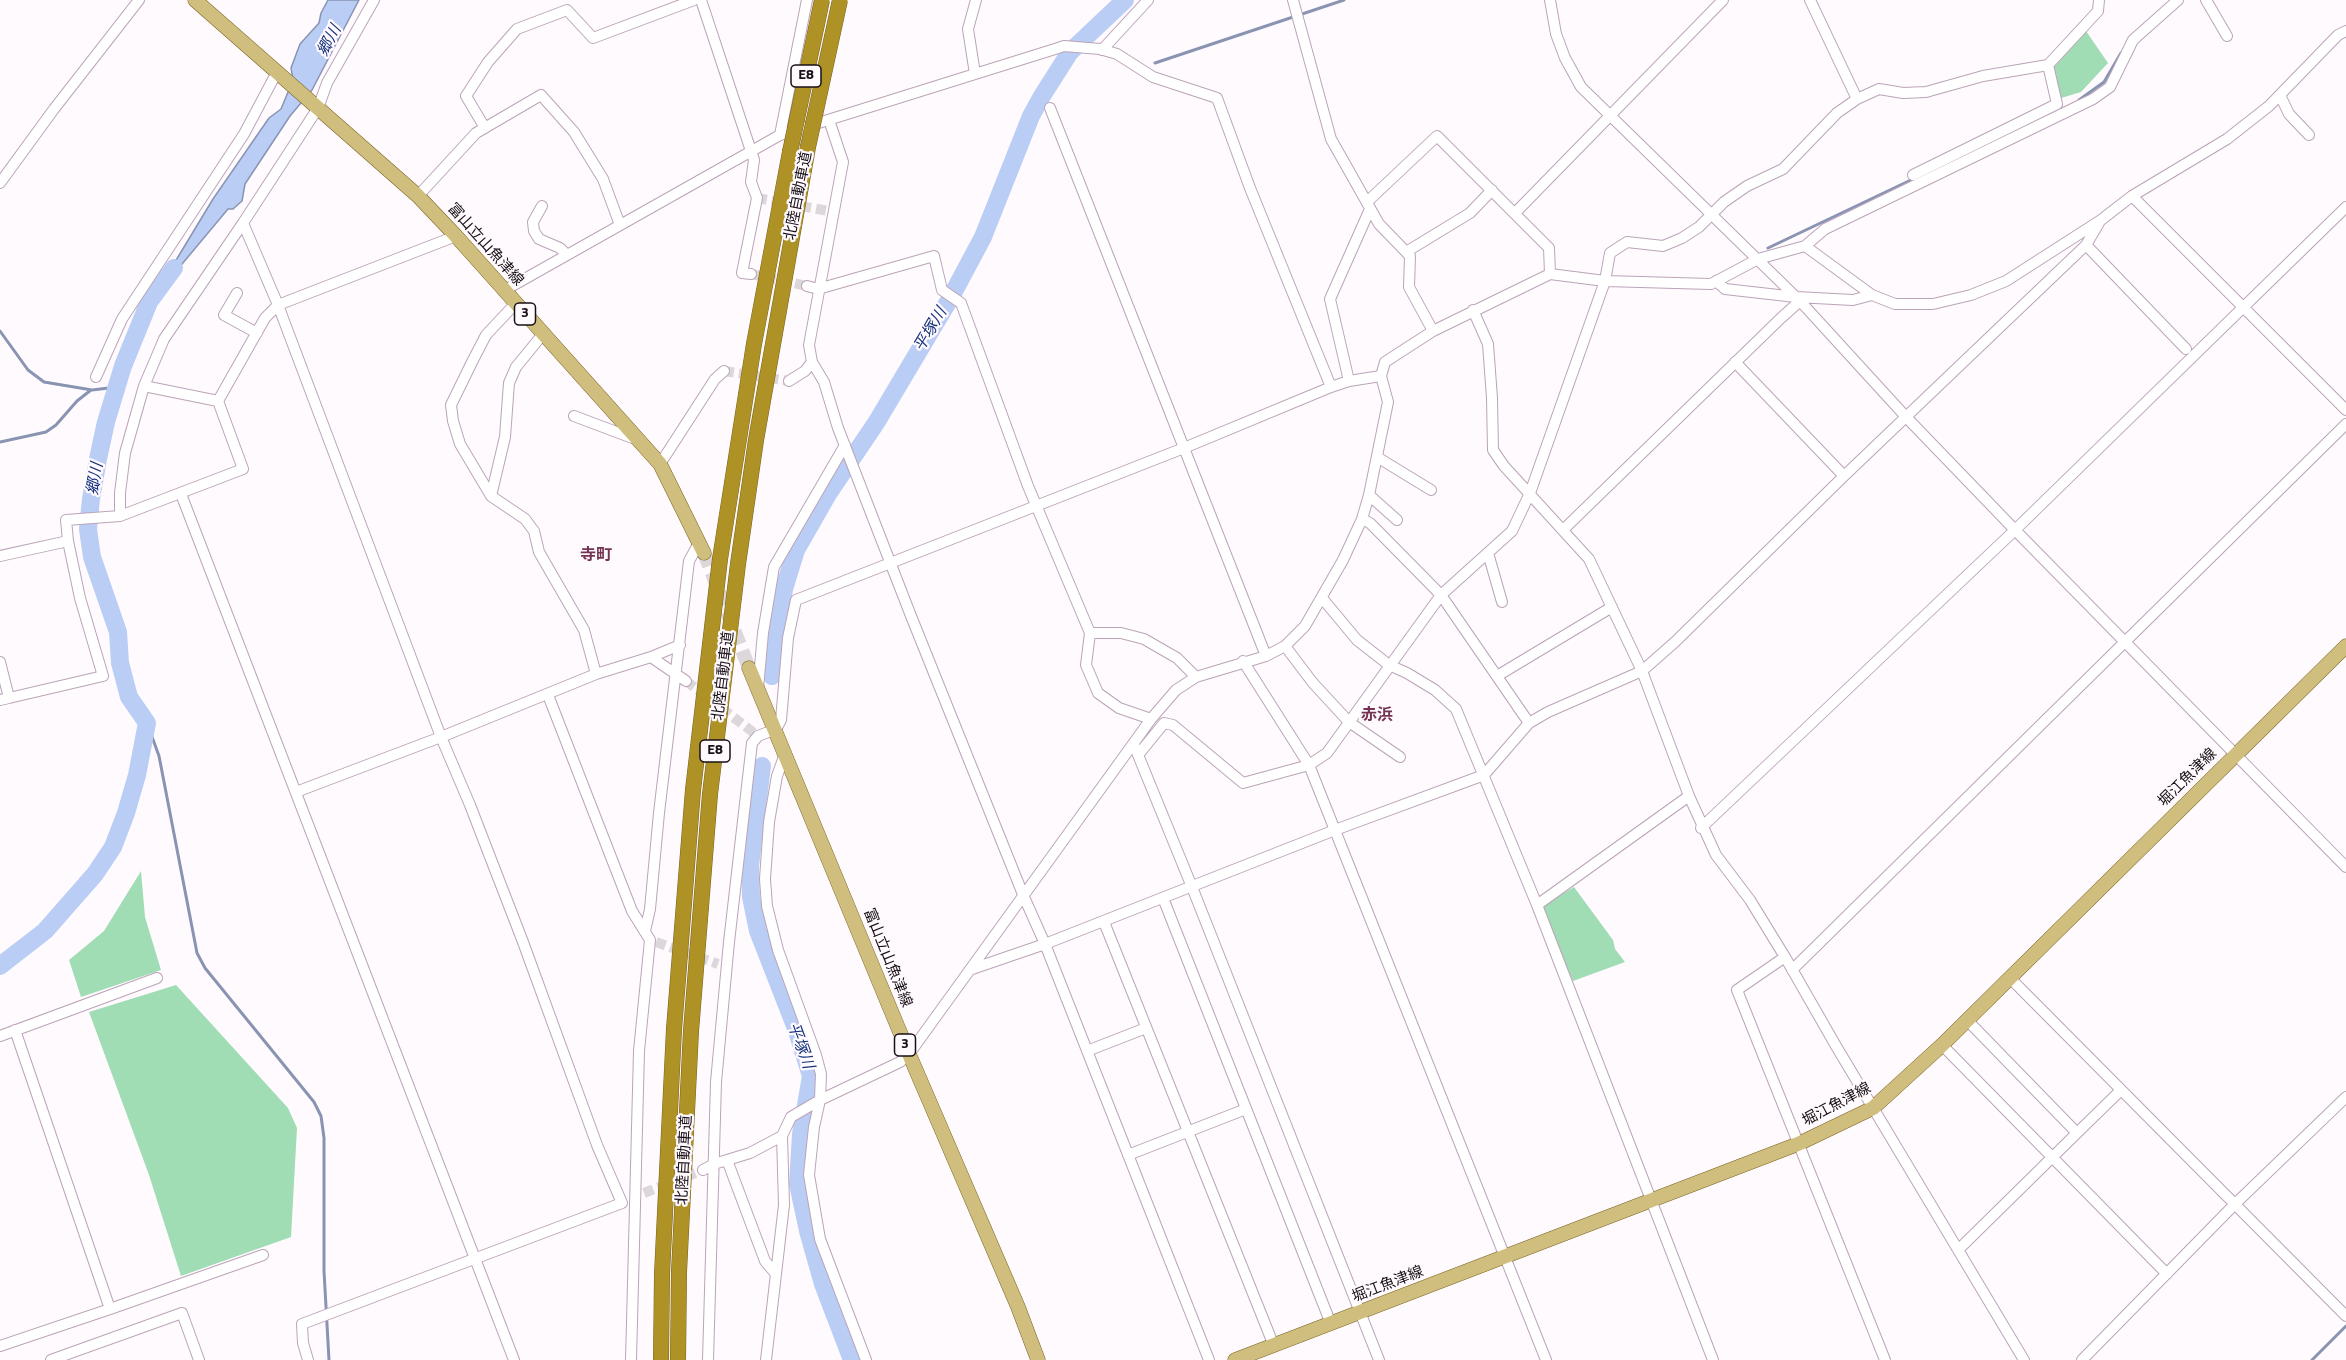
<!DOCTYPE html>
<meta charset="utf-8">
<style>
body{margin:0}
canvas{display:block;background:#fffafe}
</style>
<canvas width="2346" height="1360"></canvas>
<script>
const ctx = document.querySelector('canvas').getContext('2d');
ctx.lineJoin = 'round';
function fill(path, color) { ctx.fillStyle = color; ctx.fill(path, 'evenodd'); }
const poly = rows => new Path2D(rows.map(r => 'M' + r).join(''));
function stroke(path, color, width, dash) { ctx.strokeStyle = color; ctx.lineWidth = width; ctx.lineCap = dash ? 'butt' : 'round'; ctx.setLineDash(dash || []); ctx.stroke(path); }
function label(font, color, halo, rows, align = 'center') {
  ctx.font = font + ' "Titillium Web","Noto Sans JP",sans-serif'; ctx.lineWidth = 4.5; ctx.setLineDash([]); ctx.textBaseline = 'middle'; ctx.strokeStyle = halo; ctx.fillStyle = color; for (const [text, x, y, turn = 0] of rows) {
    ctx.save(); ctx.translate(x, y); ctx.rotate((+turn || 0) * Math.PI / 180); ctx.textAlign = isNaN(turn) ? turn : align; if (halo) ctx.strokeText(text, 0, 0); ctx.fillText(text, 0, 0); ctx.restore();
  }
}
fill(poly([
 [2086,31,2108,63,2081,92,2058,99,2053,64],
 [141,871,145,917,161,970,81,997,69,960,104,931],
 [1574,887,1613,940,1615,949,1625,962,1573,981,1540,907],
 [176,985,288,1108,297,1128,291,1237,181,1276,149,1175,89,1012]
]), '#a1ddb4');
const water = poly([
 [328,0,359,0,312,90,290,116,245,184,242,201,233,209,228,209,152,300,213,199,269,118,281,109,293,80,291,68,300,44,319,23,321,13,328,0]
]);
fill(water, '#bacdf5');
stroke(water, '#8994b2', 1.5);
stroke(poly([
 [1155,63,1344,0],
 [2079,100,2104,82,2121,53],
 [1987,144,2024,127],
 [1768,248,1913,179],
 [0,331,28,370,44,382,92,390,117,387],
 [0,442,46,432,56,425,77,401,91,390],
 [147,723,159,756,197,953,205,968,314,1102,321,1116,324,1138,324,1271,329,1360],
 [2312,1360,2346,1326]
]), '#8994b2', 3);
stroke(poly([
 [772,676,784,589,796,550,828,494,876,423,951,297,983,237,1031,116,1042,96,1070,52,1125,0],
 [762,766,750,866,751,897,758,931,797,1031,811,1076,801,1134,798,1184,808,1231,823,1284,852,1360],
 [0,966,45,931,95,874,113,847,126,813,137,775,147,723,129,697,120,663,118,632,92,557,88,529,91,499,98,459,106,422,123,366,149,302,174,268]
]), '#bacdf5', 18);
stroke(poly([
 [757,198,834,212],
 [751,274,807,286],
 [724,371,789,381],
 [686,681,758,736],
 [656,942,718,964],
 [644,1193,703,1170]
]), '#dcd7db', 10, [10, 5]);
stroke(poly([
 [704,553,749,668]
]), '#dcd7db', 14, [14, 7]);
const minor = poly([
 [701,0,754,160,751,182,757,198,742,273,751,274],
 [1293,0,1331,139,1379,224,1410,256,1409,287,1433,331],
 [1550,0,1556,34,1565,58,1581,87,1800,301,1907,418,2015,530,2346,867],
 [1810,0,1857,99],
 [2206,0,2227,36],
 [1102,50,1148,0],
 [975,74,968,29,976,0],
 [2280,95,2289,114,2309,135],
 [1050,108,1266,656],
 [829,120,843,162,809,345,812,362,824,382,838,428,911,616,1024,897,1045,944,1209,1360],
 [485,128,466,96,488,62,517,29,567,10,593,38,694,0],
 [780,135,807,0],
 [1913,175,2057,104,2048,65],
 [0,183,54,109,139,0],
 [418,196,476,133,541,95,574,132,603,179,620,225],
 [2132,196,2346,410],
 [1367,202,1437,136,1549,248,1550,274],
 [542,206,533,222,534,231,539,239,560,248,567,255],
 [1515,213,1723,0],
 [243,223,318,108,327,83,374,0],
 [2086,245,2186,349],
 [1805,246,1825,229,2093,99,2110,87,2133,40,2178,0],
 [1406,252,1470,213,1492,190],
 [1716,281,1725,289,1796,297,1853,300,1872,295],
 [807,286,818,289,934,256,942,290,961,303,1028,486,1090,633,1121,633,1144,639,1177,658,1196,677],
 [505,290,780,135,1055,49,1064,46,1100,49,1117,54,1153,77,1217,98,1250,188,1331,387],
 [237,293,224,315,257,333],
 [516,303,486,335,472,362,451,405,453,421,460,444,491,496,525,519,534,531,539,552,584,630,596,674],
 [1473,310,1488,344,1492,398,1493,450,1504,466,1589,559,1642,671,1689,796,1716,855,1750,900,1785,957,1836,1046,2024,1360],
 [1735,362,1844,476],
 [96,377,122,319,244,134,277,72],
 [789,381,805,371,812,362],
 [1349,381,1330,299,1370,209],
 [144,386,164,339,243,223,278,305,441,737,470,805,523,942,597,1145,622,1203,302,1324,303,1343,308,1360],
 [574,416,635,439],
 [1377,457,1431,490],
 [660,464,715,379,724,371],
 [181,494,514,1360],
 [1369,495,1397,520],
 [491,496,505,437,509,383,516,367,543,334],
 [120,516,120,493,125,453,144,386,218,401],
 [1362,519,1370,523,1441,595,1529,723],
 [1563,530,1781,318,1800,301],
 [1488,553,1502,602],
 [0,556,68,541,66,520,120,516,243,469,218,401,265,318,278,305,456,236],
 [1322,598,1357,640,1389,665,1407,673,1435,690,1456,709,1537,905,1713,1360],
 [1090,633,1086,665,1098,693,1119,708,1151,719],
 [1285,646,1313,683,1349,722,1400,757],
 [651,657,680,645],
 [0,662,9,698,0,700],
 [1497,676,1612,607],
 [758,688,763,633,774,567,845,445],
 [548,695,632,911,650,940,639,1051,631,1360],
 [9,698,103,676,80,598,68,541],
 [1134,745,1192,887,1379,1360],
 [785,754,777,776,769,822,765,879,767,906,778,950,816,1055,821,1074,820,1100,814,1127,809,1175,820,1239,866,1360],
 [1138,755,1164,723,1173,725,1243,783,1309,765,1243,661],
 [296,792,441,737,596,674,651,657,686,681],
 [1701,828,2015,530,2346,207],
 [1163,898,1331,1324],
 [1537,905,1689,796],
 [1104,922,1274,1346],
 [645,931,650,909,659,813,689,561,699,543],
 [1785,957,1737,990,1885,1360],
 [972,969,1045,944,1335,830,1484,775,1529,723,1548,712,1642,671,1675,642,1844,476,2086,245,2099,223],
 [1792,970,2346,424],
 [2010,978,2346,1316],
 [1967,1020,2077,1133,2120,1091],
 [15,1030,110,1309,263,1255],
 [0,1036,157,978],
 [1942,1045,2167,1274],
 [1087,1051,1146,1028],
 [1128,1155,1246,1109],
 [727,1160,765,1261,775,1273],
 [703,1170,714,1164,750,1153,782,1136],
 [1958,1250,2077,1133],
 [0,1346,110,1309],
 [51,1360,182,1313,199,1360],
 [708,1360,716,1082,729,942,752,743,758,736,776,729,781,720,788,638,796,600,1184,448,1331,387,1349,381,1381,376],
 [766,1360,784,1205,782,1136,791,1117,820,1100,900,1062,909,1054,1151,719,1176,690,1196,677,1266,656,1285,646,1305,626,1343,560,1362,519,1369,495,1388,402,1381,376,1385,362,1433,331,1550,274,1605,281,1711,284,1758,259,1805,246,1872,295,1895,304,1933,304,1971,295,2006,281,2101,220,2132,196,2227,139,2269,106,2338,35,2346,31],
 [1546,1360,1309,765,1327,753,1441,595,1512,531,1530,493,1605,281,1610,253,1627,242,1663,246,1682,238,1699,227,1724,202,1747,186,1783,169,1837,113,1857,99,1879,89,1903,93,1926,92,1983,76,2048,65,2098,11,2099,0],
 [2082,1360,2234,1205,2346,1097]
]);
const major = poly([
 [195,0,418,196,456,236,660,464,704,553],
 [749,668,909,1054,1018,1307,1038,1360],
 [1235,1360,1798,1144,1873,1108,1942,1045,2346,646]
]);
const highway = poly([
 [661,1360,662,1274,674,1029,693,790,720,559,754,344,790,152],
 [678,1360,679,1272,691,1031,710,794,738,564,756,440,808,147]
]);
stroke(minor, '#bba4b9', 12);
stroke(major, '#7a6421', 15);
stroke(highway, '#7a6421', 16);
stroke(minor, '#fff', 10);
stroke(major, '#cfbe7d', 14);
stroke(highway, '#af9226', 15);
const highwayBridge = poly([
 [808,147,840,0],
 [790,152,822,0]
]);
stroke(highwayBridge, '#7a6421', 16, []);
stroke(highwayBridge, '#af9226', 15);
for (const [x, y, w] of [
 [806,76,30],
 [525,314,21],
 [715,751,30],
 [905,1045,21]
]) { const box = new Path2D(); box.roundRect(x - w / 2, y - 11, w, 22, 4.5); ctx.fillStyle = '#fffafe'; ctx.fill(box); stroke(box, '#181017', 1.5); }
label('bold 14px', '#181017', null, [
 ["E8",806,76],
 ["3",525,314],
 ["E8",715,751],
 ["3",905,1045]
]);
label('15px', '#181017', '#fffafe', [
 ["北陸自動車道",799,196,-79],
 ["富山立山魚津線",485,245,48],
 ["北陸自動車道",724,676,-83],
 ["堀江魚津線",2188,778,-45],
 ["富山立山魚津線",887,958,68],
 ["堀江魚津線",1837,1105,-28],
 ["北陸自動車道",685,1160,-87],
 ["堀江魚津線",1388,1285,-21]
]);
label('italic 16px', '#17347d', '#fffafe', [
 ["郷川",330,41,-62],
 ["平塚川",931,330,-59],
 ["郷川",96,479,-81],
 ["平塚川",800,1046,70]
]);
label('bold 16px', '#743353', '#fffafe', [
 ["寺町",596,556],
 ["赤浜",1377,716]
]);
</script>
